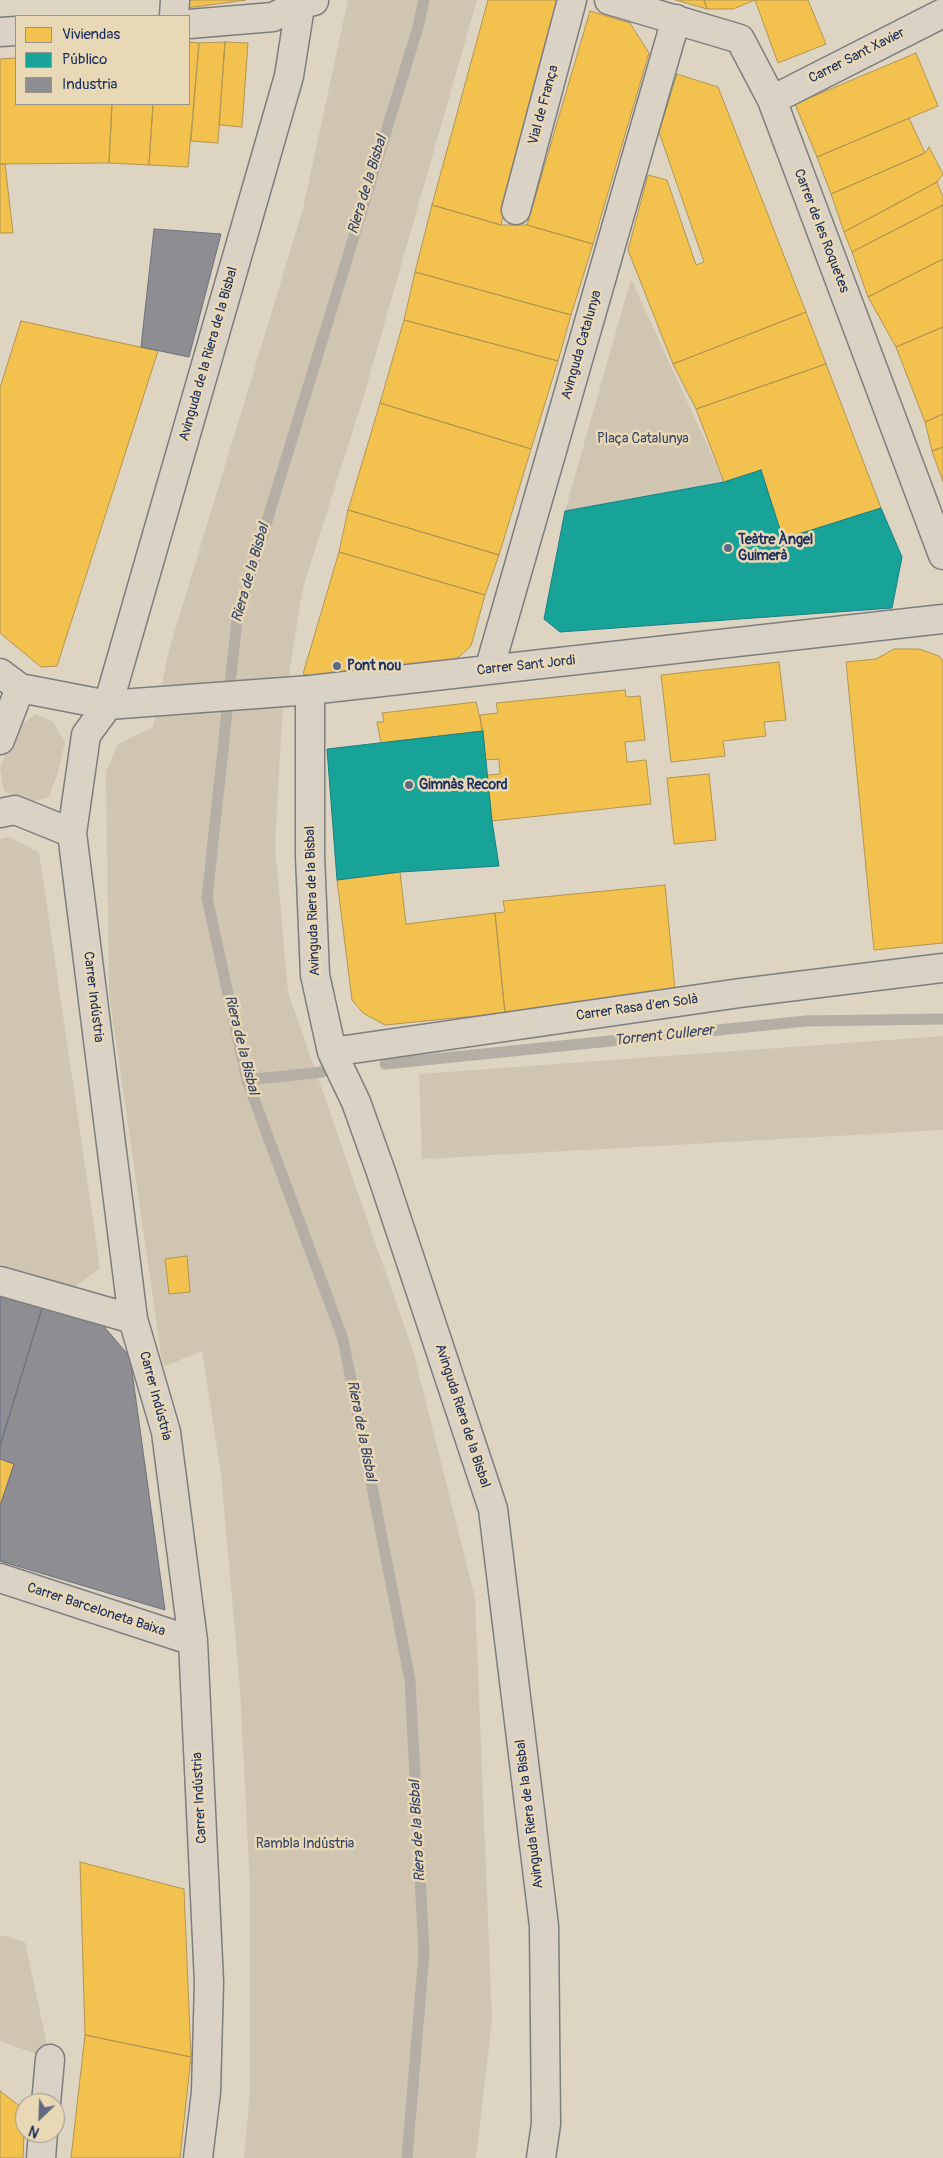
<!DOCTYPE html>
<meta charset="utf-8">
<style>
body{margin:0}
#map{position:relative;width:943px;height:2158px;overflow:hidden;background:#ddd4c1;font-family:Pangolin,sans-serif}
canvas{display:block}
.legend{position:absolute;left:15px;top:15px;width:175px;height:90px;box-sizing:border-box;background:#e9d8b5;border:1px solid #979492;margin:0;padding:6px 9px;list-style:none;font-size:15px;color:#1b2f5e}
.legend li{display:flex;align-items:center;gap:10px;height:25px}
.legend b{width:25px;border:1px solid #979492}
.north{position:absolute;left:15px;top:2093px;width:50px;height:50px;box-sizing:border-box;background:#e9d8b5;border:1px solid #979492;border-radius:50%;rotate:204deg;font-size:14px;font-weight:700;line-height:20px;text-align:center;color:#1b2f5e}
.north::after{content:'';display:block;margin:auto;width:18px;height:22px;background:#5f6981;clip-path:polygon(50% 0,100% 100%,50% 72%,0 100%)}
</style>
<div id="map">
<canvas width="943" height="2158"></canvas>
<ul class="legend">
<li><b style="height:14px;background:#f2c14e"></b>Viviendas</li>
<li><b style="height:14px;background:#17a398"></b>Público</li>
<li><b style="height:14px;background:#8d8d92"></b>Industria</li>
</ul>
<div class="north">N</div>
</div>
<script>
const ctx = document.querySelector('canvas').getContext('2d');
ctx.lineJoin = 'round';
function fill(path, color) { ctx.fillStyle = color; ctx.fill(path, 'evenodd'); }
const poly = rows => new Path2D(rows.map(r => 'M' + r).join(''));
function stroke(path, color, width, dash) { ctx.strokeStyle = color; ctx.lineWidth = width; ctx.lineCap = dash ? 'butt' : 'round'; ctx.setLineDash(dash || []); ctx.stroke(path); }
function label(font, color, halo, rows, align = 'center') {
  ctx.font = font + ' Pangolin,sans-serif'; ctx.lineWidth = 5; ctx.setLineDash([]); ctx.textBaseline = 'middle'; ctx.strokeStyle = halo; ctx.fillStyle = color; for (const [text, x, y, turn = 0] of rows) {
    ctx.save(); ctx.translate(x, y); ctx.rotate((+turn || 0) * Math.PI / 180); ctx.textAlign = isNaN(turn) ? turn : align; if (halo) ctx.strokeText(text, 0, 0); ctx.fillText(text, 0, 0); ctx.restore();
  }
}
fill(poly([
 [348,0,477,0,362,402,303,587,282,717,275,846,288,992,413,1351,475,1598,492,2020,476,2158,244,2158,250,2092,250,1885,240,1688,221,1474,202,1351,163,1367,109,993,106,772,118,744,153,727,169,650,303,209],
 [631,279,724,482,565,511],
 [36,714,52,721,65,742,58,772,49,797,27,803,4,791,0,768,16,729],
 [9,837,39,852,100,1268,74,1287,0,1264,0,839],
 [943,1036,943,1130,422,1159,419,1074],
 [0,1935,25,1942,50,2059,0,2041]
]), '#cfc5b1');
const homes = poly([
 [180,0,246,0,179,9,180,0],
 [488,0,561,0,501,225,432,205,488,0],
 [676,0,704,0,707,9,676,0],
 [704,0,755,0,733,9,707,9,704,0],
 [755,0,808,0,826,44,778,63,755,0],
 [590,11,630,23,649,53,593,244,527,225,590,11],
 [189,42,199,43,188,167,149,165,153,104,189,104,189,42],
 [225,42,248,43,242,127,219,125,225,42],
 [225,42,218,143,191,141,199,43,225,42],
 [916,53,938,106,817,157,795,104,916,53],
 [16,58,16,104,112,104,109,163,0,164,0,59,16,58],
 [677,74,718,87,806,312,673,364,628,250,648,175,667,180,696,265,704,262,659,132,677,74],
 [112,104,153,104,149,165,109,163,112,104],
 [909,118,925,153,831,194,817,157,909,118],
 [929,147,943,174,937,182,844,232,831,194,925,153,929,147],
 [0,164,5,164,13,233,0,233,0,164],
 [937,182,943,197,943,205,852,252,844,232,937,182],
 [432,205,501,225,527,225,593,244,571,315,415,272,432,205],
 [943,205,943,259,868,297,852,252,943,205],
 [943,259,943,327,896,347,868,297,943,259],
 [415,272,571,315,558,361,404,320,415,272],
 [806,312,826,364,696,409,673,364,806,312],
 [404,320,558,361,531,449,380,403,404,320],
 [21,321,158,351,57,666,41,667,0,633,0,388,21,321],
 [943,327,943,414,925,422,896,347,943,327],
 [826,364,881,508,783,539,761,470,724,482,696,409,826,364],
 [380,403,531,449,499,555,348,510,380,403],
 [943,414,943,447,932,451,925,422,943,414],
 [943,447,943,482,932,451,943,447],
 [348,510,499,555,485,595,339,552,348,510],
 [339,552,485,595,471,646,453,662,317,678,303,674,339,552],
 [894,649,919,649,939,656,943,661,943,943,874,950,846,662,876,659,894,649],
 [779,662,786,720,764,722,766,736,723,741,725,756,671,762,661,675,779,662],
 [625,690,626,697,640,696,645,740,625,742,627,762,646,760,651,804,492,821,487,775,500,774,499,759,485,760,480,715,498,713,496,703,625,690],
 [476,702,483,731,381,743,377,722,384,722,382,713,476,702],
 [709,774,716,840,674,844,667,778,709,774],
 [400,872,406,924,495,913,505,1013,385,1025,363,1013,352,1000,337,880,400,872],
 [665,885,675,989,654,991,655,999,505,1013,495,913,505,912,503,901,665,885],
 [187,1256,190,1292,169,1294,165,1259,187,1256],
 [0,1459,14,1464,0,1506,0,1459],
 [80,1862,184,1889,191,2057,85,2035,80,1862],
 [85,2035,191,2057,180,2158,71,2158,85,2035],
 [0,2091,25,2110,23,2158,0,2158,0,2091]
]);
fill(homes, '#f2c14e');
stroke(homes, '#b29553', 1);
const public = poly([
 [761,470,783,539,881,508,902,557,892,608,560,632,544,619,565,511,724,482,761,470],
 [483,731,492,821,499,866,400,872,337,880,327,749,483,731]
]);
fill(public, '#17a398');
stroke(public, '#188087', 1);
const industry = poly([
 [154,229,221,234,189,357,141,347,154,229],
 [0,1294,43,1305,0,1446,0,1294],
 [43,1305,101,1323,130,1357,165,1610,0,1561,0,1506,14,1464,0,1459,0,1446,43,1305]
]);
fill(industry, '#8d8d92');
stroke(industry, '#6b7182', 1);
stroke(poly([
 [385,1064,806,1021,943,1019],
 [247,1080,322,1072],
 [407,2158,424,1953,410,1680,343,1339,247,1080,207,898,237,619,418,27,424,0]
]), '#b4aea4', 11);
const street = poly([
 [609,0,740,39,772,100,943,555],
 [174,16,175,0],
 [189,24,273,17,300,4,314,1],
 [0,32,16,31],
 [772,100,943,13],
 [516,210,572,0],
 [489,670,676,19],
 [0,673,20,688,108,705,310,690,943,619],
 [310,690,310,856,315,975,332,1052,356,1102,381,1172,493,1509,544,1926,546,2124,541,2158],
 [0,740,20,688],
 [0,813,15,810,72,833],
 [332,1052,740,993,943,968],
 [0,1281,133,1319],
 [0,1578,193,1641],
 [46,2103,50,2059],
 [41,2158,43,2133],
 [198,2158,206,2092,209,1982,193,1641,166,1432,133,1319,72,833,86,735,108,705,289,76,301,0]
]);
stroke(street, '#7e7e7e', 31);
stroke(street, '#d9d2c5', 28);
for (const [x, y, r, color] of [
 [728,548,5,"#5f6981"],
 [337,666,5,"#5f6981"],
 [409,785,5,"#5f6981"]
]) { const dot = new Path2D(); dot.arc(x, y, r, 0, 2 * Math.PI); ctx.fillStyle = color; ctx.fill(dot); stroke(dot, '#e9d8b5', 2); }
label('14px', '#1b2f5e', '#e9d8b5', [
 ["Carrer Sant Xavier",857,56,-27],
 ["Vial de França",544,105,-75],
 ["Carrer de les Roquetes",821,231,69],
 ["Avinguda Catalunya",582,345,-74],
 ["Avinguda de la Riera de la Bisbal",209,354,-74],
 ["Carrer Sant Jordi",526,666,-6],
 ["Avinguda Riera de la Bisbal",313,901,-92],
 ["Carrer Indústria",93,997,83],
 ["Carrer Rasa d'en Solà",637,1008,-8],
 ["Carrer Indústria",155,1396,75],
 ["Avinguda Riera de la Bisbal",462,1416,72],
 ["Carrer Barceloneta Baixa",96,1610,18],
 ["Carrer Indústria",200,1798,-93],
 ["Avinguda Riera de la Bisbal",530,1814,-97]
]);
label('14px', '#354569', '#e9d8b5', [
 ["Plaça Catalunya",643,439],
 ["Rambla Indústria",305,1844]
]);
label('bold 14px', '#1b2f5e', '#e9d8b5', [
 ["Teàtre Àngel",738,540],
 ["Guimerà",738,556],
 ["Pont nou",347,666],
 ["Gimnàs Record",419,785]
], 'left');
label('italic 15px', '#364569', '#e9d8b5', [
 ["Riera de la Bisbal",368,185,-73],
 ["Riera de la Bisbal",251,573,-74],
 ["Torrent Cullerer",664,1036,-6],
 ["Riera de la Bisbal",241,1045,76],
 ["Riera de la Bisbal",361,1431,79],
 ["Riera de la Bisbal",418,1831,-93]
]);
</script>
